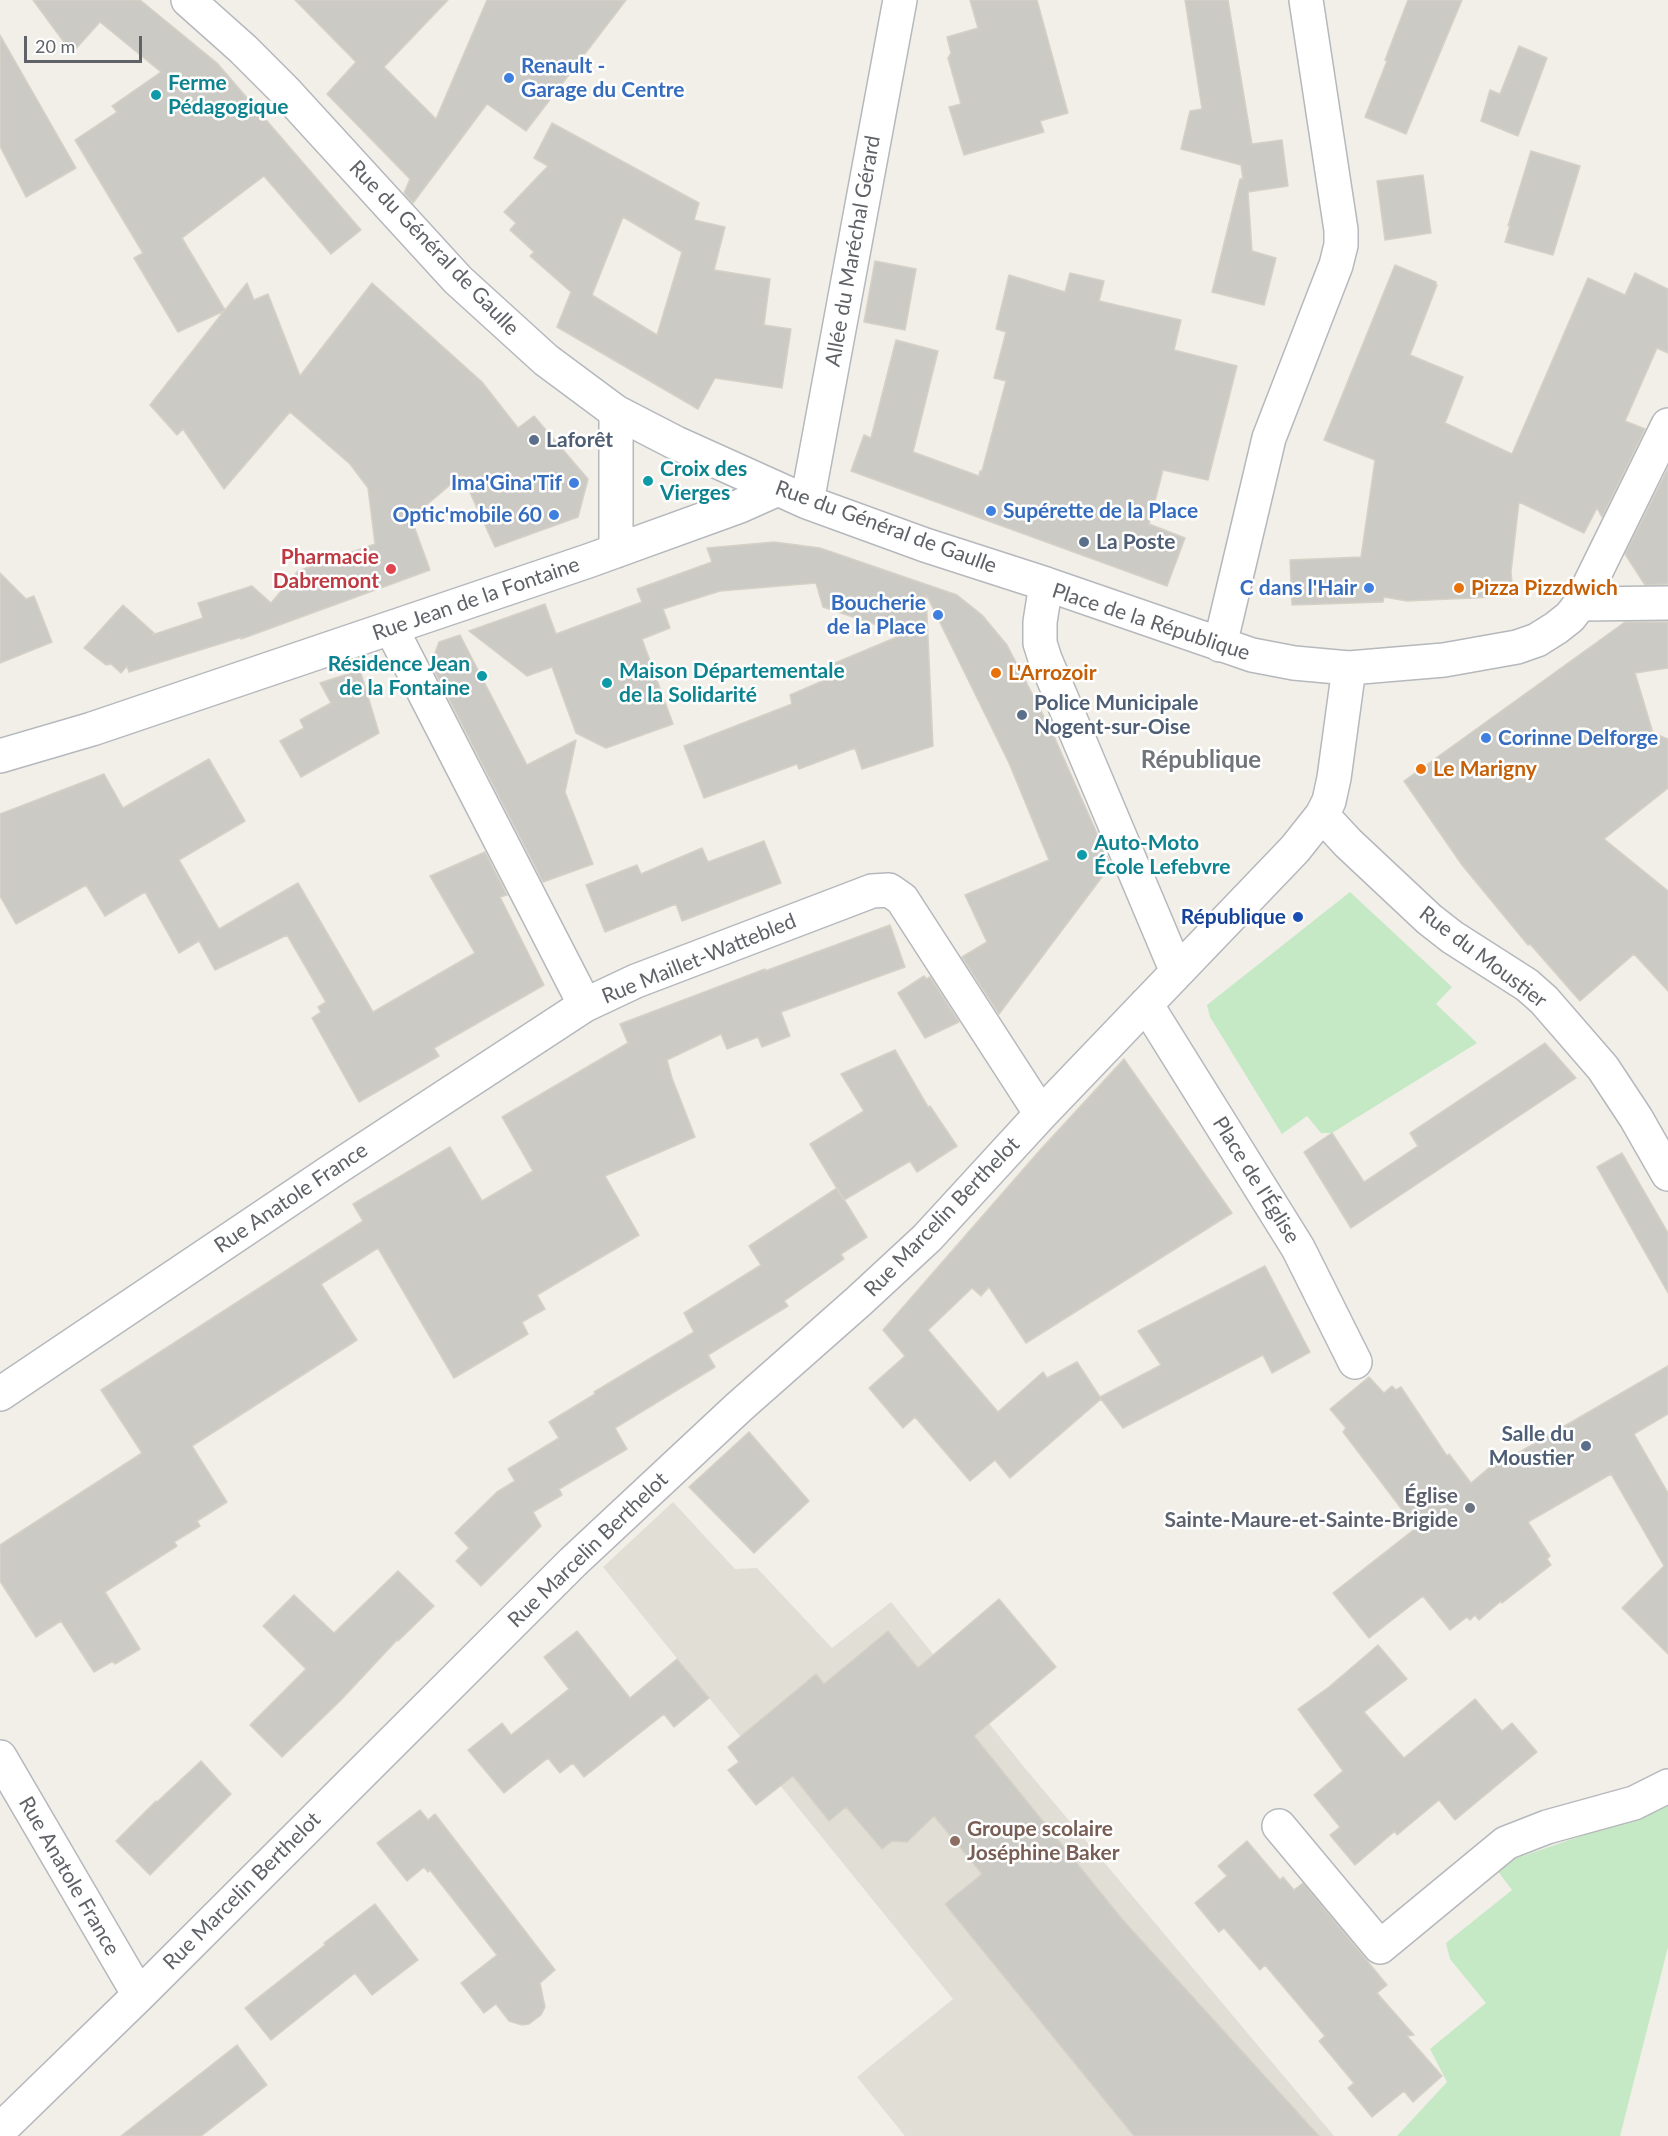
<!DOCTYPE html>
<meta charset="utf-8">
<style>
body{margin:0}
#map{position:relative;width:1668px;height:2136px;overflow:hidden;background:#f1efe8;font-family:Lato,sans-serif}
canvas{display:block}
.scale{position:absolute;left:24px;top:36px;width:118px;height:27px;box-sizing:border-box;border:3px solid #5f6368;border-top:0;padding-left:8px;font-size:18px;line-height:21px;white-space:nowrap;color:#5f6368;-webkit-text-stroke:4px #fff;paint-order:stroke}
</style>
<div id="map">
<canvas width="1668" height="2136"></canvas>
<div class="scale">20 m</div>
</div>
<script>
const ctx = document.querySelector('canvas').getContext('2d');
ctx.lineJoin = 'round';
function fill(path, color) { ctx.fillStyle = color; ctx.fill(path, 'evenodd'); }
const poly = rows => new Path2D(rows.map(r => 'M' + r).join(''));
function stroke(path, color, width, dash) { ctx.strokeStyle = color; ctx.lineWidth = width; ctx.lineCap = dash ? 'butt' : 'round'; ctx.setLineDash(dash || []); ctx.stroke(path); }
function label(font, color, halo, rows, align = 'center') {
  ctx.font = font + ' Lato,sans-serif'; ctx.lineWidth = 5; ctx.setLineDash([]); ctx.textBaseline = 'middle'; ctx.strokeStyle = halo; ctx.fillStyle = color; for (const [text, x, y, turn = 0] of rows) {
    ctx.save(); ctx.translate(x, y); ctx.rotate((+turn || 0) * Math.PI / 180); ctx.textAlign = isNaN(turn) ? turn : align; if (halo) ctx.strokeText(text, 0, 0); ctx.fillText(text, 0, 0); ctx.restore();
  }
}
fill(poly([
 [673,1502,735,1569,757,1568,832,1648,891,1602,1024,1767,1334,2136,905,2136,857,2077,953,1999,603,1567]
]), '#e1ded6');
fill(poly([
 [1350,892,1452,987,1436,1004,1477,1043,1332,1133,1321,1133,1307,1116,1282,1134,1210,1017,1207,1005],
 [1668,1803,1668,1947,1620,2136,1397,2136,1447,2082,1430,2049,1486,2003,1450,1959,1446,1943,1512,1890,1494,1866,1639,1816]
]), '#c5e8c5');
const building = poly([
 [33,0,140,0,217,63,361,230,331,254,264,176,182,238,225,310,247,283,254,300,268,294,300,376,372,283,482,382,518,428,534,416,588,479,578,517,495,547,462,475,411,518,430,570,241,639,242,637,129,672,127,666,121,673,111,664,106,665,84,648,123,605,154,633,152,635,203,618,198,603,252,586,271,603,298,571,375,544,368,488,350,464,290,412,224,489,183,429,177,435,150,405,224,311,178,332,134,258,143,253,75,140,117,112,112,106,161,72,100,22,72,53,33,0],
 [295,0,448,0,384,67,436,119,487,0,626,0,526,131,487,104,413,203,404,193,410,179,327,94,356,62,295,0],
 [970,0,1037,0,1068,113,1040,121,1044,132,964,155,949,107,961,104,948,58,951,53,947,37,978,28,970,0],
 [1185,0,1228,0,1252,144,1282,140,1288,186,1248,192,1252,251,1276,258,1264,305,1212,292,1240,179,1243,179,1241,165,1181,149,1190,111,1202,109,1185,0],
 [1408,0,1462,0,1406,134,1365,117,1387,61,1385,60,1408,0],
 [0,35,76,168,26,197,0,146,0,35],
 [1519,46,1547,58,1518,136,1481,121,1490,90,1500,94,1519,46],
 [552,123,699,203,694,220,725,227,714,270,770,279,764,325,791,329,782,388,715,378,698,409,557,327,571,292,530,256,534,252,510,230,516,223,504,212,548,166,534,158,552,123],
 [623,217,682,252,657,335,592,295,623,217],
 [1531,151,1580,166,1553,255,1505,242,1510,226,1508,226,1531,151],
 [1423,175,1431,233,1385,240,1377,181,1423,175],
 [875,261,916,269,905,330,864,322,875,261],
 [1395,265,1436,282,1436,285,1437,285,1410,355,1463,377,1445,423,1512,454,1588,278,1625,295,1635,273,1668,289,1668,353,1657,348,1625,421,1645,429,1602,517,1597,508,1584,533,1519,502,1511,572,1513,594,1493,597,1407,601,1384,597,1383,602,1292,605,1290,560,1361,557,1375,460,1324,440,1395,265],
 [1070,273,1104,281,1099,301,1181,320,1174,350,1237,366,1208,480,1163,470,1149,524,1185,538,1167,586,851,471,864,435,871,438,896,340,938,351,913,452,979,476,980,471,982,471,1006,381,994,378,1006,332,996,329,1009,275,1065,292,1070,273],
 [1668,468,1668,584,1645,585,1625,554,1668,468],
 [774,542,820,548,957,595,982,615,1007,645,1053,734,1111,865,999,1014,962,957,987,942,965,895,1049,860,1009,763,926,594,933,746,862,769,855,748,799,769,797,764,704,798,684,746,792,704,790,695,827,679,823,668,904,634,823,607,816,583,720,591,663,609,670,628,642,639,673,724,606,748,576,733,552,667,527,676,469,631,545,604,556,634,642,602,637,589,712,562,707,548,774,542],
 [0,573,26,599,34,596,52,642,0,663,0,573],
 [1625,622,1668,622,1668,668,1635,673,1653,733,1668,739,1668,788,1604,839,1668,891,1668,991,1634,954,1580,1001,1530,944,1528,945,1462,865,1404,781,1625,622],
 [460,635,527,765,576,740,565,792,593,864,543,882,431,664,439,642,460,635],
 [360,670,379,733,301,777,280,741,304,728,300,720,331,703,320,683,360,670],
 [209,759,245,821,179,860,219,929,298,883,373,1012,475,953,430,876,485,852,507,895,500,897,544,985,434,1048,439,1056,359,1102,312,1018,321,1012,318,1007,326,1002,287,935,215,970,199,941,179,953,145,892,105,916,86,885,16,924,0,896,0,814,104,774,123,808,209,759],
 [764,841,781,883,682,921,676,904,605,932,586,885,637,865,641,874,702,848,708,862,764,841],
 [890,925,905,967,781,1012,790,1036,762,1047,758,1037,727,1049,721,1034,667,1060,672,1078,695,1137,605,1176,639,1235,537,1295,545,1309,522,1322,528,1334,454,1378,378,1248,321,1284,357,1340,192,1446,227,1502,197,1521,200,1526,174,1542,177,1546,105,1592,140,1649,115,1664,113,1661,94,1672,61,1621,36,1637,0,1581,0,1545,142,1453,101,1390,363,1221,353,1204,450,1147,482,1201,533,1171,502,1117,628,1043,620,1024,765,969,765,971,890,925],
 [924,976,926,979,930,977,959,1022,925,1038,898,993,924,976],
 [1545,1043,1576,1078,1351,1228,1304,1152,1332,1133,1364,1182,1418,1146,1410,1133,1545,1043],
 [895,1050,928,1107,930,1106,957,1146,917,1172,910,1161,844,1200,810,1144,864,1111,841,1074,895,1050],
 [1124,1059,1232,1213,1026,1343,989,1287,981,1296,972,1288,928,1330,998,1412,1043,1372,1047,1378,1077,1362,1100,1397,1161,1365,1138,1331,1265,1266,1310,1352,1272,1373,1263,1355,1123,1428,1101,1399,1010,1478,995,1460,970,1481,915,1417,903,1428,869,1388,905,1356,883,1330,1041,1149,1124,1059],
 [1622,1153,1668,1233,1668,1293,1597,1167,1622,1153],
 [837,1188,867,1237,841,1254,844,1259,784,1301,788,1306,708,1355,715,1367,615,1428,627,1449,559,1489,562,1495,533,1512,541,1526,481,1586,456,1561,469,1548,455,1533,497,1492,515,1481,508,1469,559,1438,549,1422,595,1394,594,1392,694,1332,684,1313,761,1265,749,1246,837,1188],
 [1668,1366,1668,1414,1634,1434,1668,1493,1668,1654,1622,1608,1664,1566,1611,1474,1528,1522,1550,1556,1547,1559,1551,1565,1502,1603,1501,1601,1479,1620,1475,1615,1470,1620,1467,1617,1450,1630,1423,1596,1369,1638,1333,1593,1416,1528,1343,1432,1346,1428,1330,1409,1369,1377,1384,1393,1392,1386,1396,1390,1401,1387,1447,1456,1449,1454,1471,1483,1497,1461,1499,1464,1668,1366],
 [749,1432,809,1501,754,1553,689,1487,749,1432],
 [398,1571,434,1606,398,1641,397,1640,340,1701,282,1757,250,1725,306,1669,263,1626,294,1595,334,1633,398,1571],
 [999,1599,1056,1667,974,1736,1122,1919,1319,2136,1134,2136,945,1904,982,1874,934,1816,907,1842,892,1841,882,1849,846,1807,829,1821,793,1776,756,1805,728,1770,739,1762,728,1747,816,1674,824,1684,888,1631,918,1668,999,1599],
 [577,1631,630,1698,677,1659,709,1698,674,1727,664,1714,584,1777,573,1763,560,1773,548,1758,504,1793,468,1750,502,1723,511,1735,569,1689,544,1657,577,1631],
 [1378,1645,1407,1679,1364,1712,1404,1758,1475,1699,1502,1731,1512,1723,1537,1752,1455,1820,1439,1800,1397,1835,1395,1831,1355,1865,1330,1835,1340,1827,1314,1795,1343,1771,1298,1709,1329,1687,1378,1645],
 [201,1761,231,1794,150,1875,116,1841,156,1801,157,1802,201,1761],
 [420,1810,428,1820,435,1814,555,1970,540,1983,545,2007,541,2015,529,2024,522,2025,509,2021,496,2004,484,2013,461,1983,497,1955,430,1870,428,1872,424,1867,407,1881,377,1843,420,1810],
 [1247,1841,1280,1880,1283,1877,1294,1890,1303,1883,1387,1985,1377,1993,1414,2035,1407,2036,1442,2076,1413,2102,1404,2091,1372,2117,1348,2088,1354,2083,1319,2041,1325,2036,1265,1965,1260,1970,1224,1928,1219,1932,1195,1903,1227,1876,1218,1866,1247,1841],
 [375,1904,418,1960,372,1995,355,1973,271,2040,245,2008,325,1945,324,1943,375,1904],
 [237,2045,267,2085,201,2136,121,2136,237,2045]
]);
fill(building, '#cccac5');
stroke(building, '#d6d1c6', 1.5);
const minor = poly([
 [188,0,243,49,285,91,458,280,546,360,616,412,676,443,807,502,925,545,1046,584],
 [807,502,900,0],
 [616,551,616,412],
 [1580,604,1668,603],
 [391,628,585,1005,636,981,872,891,889,890,902,899,1041,1114],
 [1220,645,1269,438,1336,265,1341,245,1341,230,1306,0],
 [0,756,92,729,588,561,740,506,778,489],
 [1322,815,1348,843,1429,919,1452,937,1527,985,1544,1000,1603,1068,1636,1118,1668,1174],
 [1177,972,1045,659,1040,643,1040,622,1046,584,1252,655,1294,663,1349,668],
 [1146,1004,1298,1248,1355,1362],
 [0,1394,336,1168,585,1005],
 [0,1757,139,1995],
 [1279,1826,1380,1947,1506,1843,1547,1827,1634,1803,1668,1786],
 [0,2130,139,1995,573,1562,739,1407,859,1301,927,1238,1041,1114,1295,849,1322,815,1329,801,1334,778,1349,668,1444,660,1517,647,1537,640,1556,628,1570,617,1580,604,1668,425]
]);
stroke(minor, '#b5b8bc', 36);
stroke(minor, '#fff', 33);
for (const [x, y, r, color] of [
 [509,78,6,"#3f7fe0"],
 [156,95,6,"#0f9aa8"],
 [534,440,6,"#5c6f8a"],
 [648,481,6,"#0f9aa8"],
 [574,483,6,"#3f7fe0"],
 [991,511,6,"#3f7fe0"],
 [554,515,6,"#3f7fe0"],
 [1084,542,6,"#5c6f8a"],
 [391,569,6,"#e0444e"],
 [1369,588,6,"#3f7fe0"],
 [1459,588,6,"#e8710a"],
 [938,615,6,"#3f7fe0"],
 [996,673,6,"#e8710a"],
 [482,676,6,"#0f9aa8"],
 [607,683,6,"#0f9aa8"],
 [1022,715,6,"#5c6f8a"],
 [1486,738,6,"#3f7fe0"],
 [1421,769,6,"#e8710a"],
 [1082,855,6,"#0f9aa8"],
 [1298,917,6,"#1a4fb4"],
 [1586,1446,6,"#5c6f8a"],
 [1470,1508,6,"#6b7280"],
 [955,1841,6,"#8d6e63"]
]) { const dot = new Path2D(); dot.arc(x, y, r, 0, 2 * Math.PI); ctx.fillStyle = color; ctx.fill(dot); stroke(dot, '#fff', 2); }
label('bold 21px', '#366cbe', '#fff', [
 ["Renault -",521,66,"left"],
 ["Garage du Centre",521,90,"left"],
 ["Ima'Gina'Tif",562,483],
 ["Supérette de la Place",1003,511,"left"],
 ["Optic'mobile 60",542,515],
 ["C dans l'Hair",1357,588],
 ["Boucherie",926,603],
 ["de la Place",926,627],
 ["Corinne Delforge",1498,738,"left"]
], 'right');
label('bold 21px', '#0d838f', '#fff', [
 ["Ferme",168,83],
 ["Pédagogique",168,107],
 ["Croix des",660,469],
 ["Vierges",660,493],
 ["Résidence Jean",470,664,"right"],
 ["de la Fontaine",470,688,"right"],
 ["Maison Départementale",619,671],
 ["de la Solidarité",619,695],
 ["Auto-Moto",1094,843],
 ["École Lefebvre",1094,867]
], 'left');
label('21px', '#5f6368', '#fff', [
 ["Rue du Général de Gaulle",434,248,46],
 ["Allée du Maréchal Gérard",853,251,-80],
 ["Rue du Général de Gaulle",886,527,20],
 ["Rue Jean de la Fontaine",476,599,-19],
 ["Place de la République",1151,622,18],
 ["Rue du Moustier",1483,957,37],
 ["Rue Maillet-Wattebled",699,959,-22],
 ["Place de l'Église",1256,1180,58],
 ["Rue Anatole France",291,1198,-34],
 ["Rue Marcelin Berthelot",942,1217,-46],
 ["Rue Marcelin Berthelot",588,1550,-44],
 ["Rue Anatole France",69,1876,60],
 ["Rue Marcelin Berthelot",242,1891,-45]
]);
label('bold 21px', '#4e5e75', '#fff', [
 ["Laforêt",546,440],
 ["La Poste",1096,542],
 ["Police Municipale",1034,703],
 ["Nogent-sur-Oise",1034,727],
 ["Salle du",1574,1434,"right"],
 ["Moustier",1574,1458,"right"]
], 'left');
label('bold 21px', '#be3a42', '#fff', [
 ["Pharmacie",379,557],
 ["Dabremont",379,581]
], 'right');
label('bold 21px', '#c56008', '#fff', [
 ["Pizza Pizzdwich",1471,588],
 ["L'Arrozoir",1008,673],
 ["Le Marigny",1433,769]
], 'left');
label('bold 21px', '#164399', '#fff', [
 ["République",1286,917]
], 'right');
label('bold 21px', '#5b616d', '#fff', [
 ["Église",1458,1496],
 ["Sainte-Maure-et-Sainte-Brigide",1458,1520]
], 'right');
label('bold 21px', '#785e54', '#fff', [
 ["Groupe scolaire",967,1829],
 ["Joséphine Baker",967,1853]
], 'left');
label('bold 24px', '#70757a', '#fff', [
 ["République",1201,760]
]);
</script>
